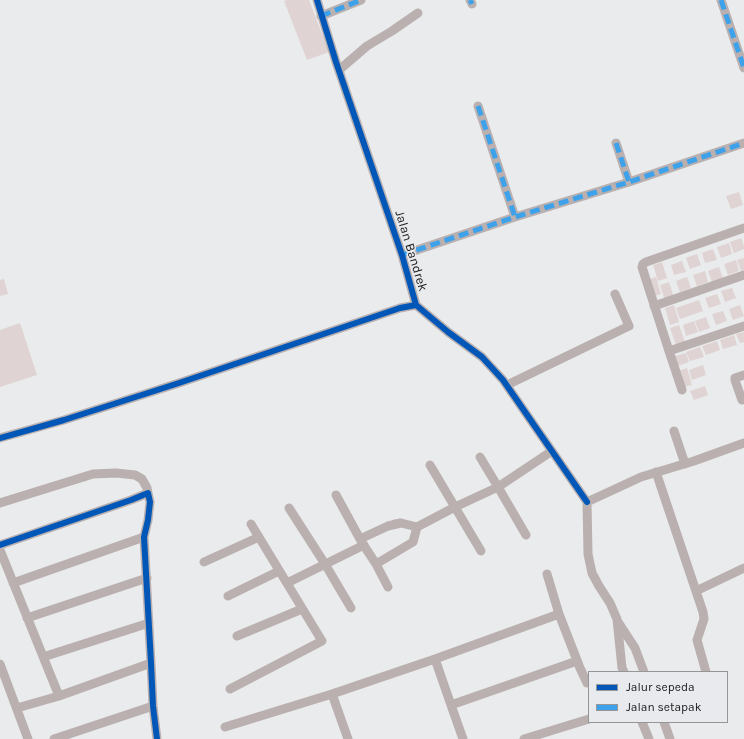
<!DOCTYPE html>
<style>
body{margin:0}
#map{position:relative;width:744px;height:739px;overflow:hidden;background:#eaebec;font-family:Karla,sans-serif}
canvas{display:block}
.legend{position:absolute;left:588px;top:671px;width:140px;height:52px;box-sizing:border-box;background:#e9eaed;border:1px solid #959698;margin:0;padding:5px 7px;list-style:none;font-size:12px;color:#171819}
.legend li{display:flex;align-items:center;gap:8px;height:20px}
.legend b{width:20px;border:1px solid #959698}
</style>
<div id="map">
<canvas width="744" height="739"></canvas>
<ul class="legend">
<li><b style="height:5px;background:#0057b8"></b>Jalur sepeda</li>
<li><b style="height:5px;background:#3da2ea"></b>Jalan setapak</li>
</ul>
</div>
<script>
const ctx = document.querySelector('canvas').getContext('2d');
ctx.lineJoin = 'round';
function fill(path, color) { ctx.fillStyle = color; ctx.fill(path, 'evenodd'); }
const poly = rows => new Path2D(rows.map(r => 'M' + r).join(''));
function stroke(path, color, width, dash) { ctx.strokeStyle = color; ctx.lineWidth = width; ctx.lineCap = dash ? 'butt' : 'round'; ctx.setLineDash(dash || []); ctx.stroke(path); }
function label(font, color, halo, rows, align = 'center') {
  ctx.font = font + ' Karla,sans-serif'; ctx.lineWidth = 3; ctx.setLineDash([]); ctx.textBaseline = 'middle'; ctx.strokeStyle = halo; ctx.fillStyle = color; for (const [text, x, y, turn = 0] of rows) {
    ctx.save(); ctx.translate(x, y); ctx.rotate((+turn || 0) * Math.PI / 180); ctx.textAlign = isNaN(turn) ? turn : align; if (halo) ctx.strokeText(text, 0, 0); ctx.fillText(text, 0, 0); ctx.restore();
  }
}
fill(poly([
 [287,0,309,0,329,52,307,60,284,1],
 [739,192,743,205,731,209,726,196],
 [741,238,744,246,744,249,734,253,730,242],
 [729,243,732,254,721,258,717,247],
 [713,249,717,260,705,263,702,253],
 [697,254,701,265,690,269,686,258],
 [744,258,744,270,741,271,737,260],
 [736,260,739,271,728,275,724,264],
 [682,261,686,272,674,275,671,265],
 [662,262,667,278,658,281,653,265],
 [719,267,723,278,712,282,708,271],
 [705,271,708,282,697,286,693,275],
 [656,277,661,294,652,297,647,280],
 [687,277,691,288,680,292,676,281],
 [4,279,8,294,0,296,0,280],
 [669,282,674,298,665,301,660,285],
 [732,288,736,298,725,302,721,291],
 [717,294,721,304,709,308,705,298],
 [699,300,703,311,680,319,676,308],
 [674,305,679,322,670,325,665,308],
 [740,305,744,316,733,320,729,309],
 [723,311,727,321,716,325,712,314],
 [706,317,710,328,699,332,695,321],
 [694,321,698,332,686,336,683,325],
 [20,323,37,375,0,387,0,330],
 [679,325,685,342,676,345,670,328],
 [744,332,744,342,740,343,736,334],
 [734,335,737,345,723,349,720,340],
 [717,341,720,350,706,355,702,346],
 [700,347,704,357,690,361,686,352],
 [686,353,689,362,675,367,672,357],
 [703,365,706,375,692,380,689,370],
 [687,368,692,385,683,387,678,371],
 [705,386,708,395,694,400,690,391]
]), '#dfd3d3');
stroke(poly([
 [317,0,336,62,402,255,416,305,448,332,482,357,503,380,587,502],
 [470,0,472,4],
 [721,0,744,68],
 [321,16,361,0],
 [339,70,367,46,392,31,418,13],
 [478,106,515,217],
 [616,143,629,182],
 [744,228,646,262,643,264,642,267,669,351,744,326],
 [402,255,515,217,629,182,744,143],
 [654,306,744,275],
 [669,351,682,390],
 [507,385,629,326,615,294],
 [742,400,735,380,735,378,744,375],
 [674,431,685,464],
 [0,438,64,420,179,383,400,308,416,305],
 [430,465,481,551],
 [656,472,703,612,704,619,697,640,706,672],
 [336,495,360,539,388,526,401,523,395,524],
 [587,502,588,554,592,573,599,586,610,603,617,619,622,668,624,672],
 [587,502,641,477,694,461,744,443],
 [0,503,93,474,116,473,135,475,142,479,147,488,148,493],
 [289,508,325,564,351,608],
 [401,523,417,527,455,507,498,487,480,457],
 [526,535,498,487,552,451],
 [361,541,376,564],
 [0,545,131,500,148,493,150,502,148,520,144,537,151,663,153,706,157,739],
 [0,550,59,696],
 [204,562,259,537],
 [547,574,559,614,580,668,587,683,589,682],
 [13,583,144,537],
 [287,583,364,545],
 [388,587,376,564,413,542,417,527],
 [696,591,744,568],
 [228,596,279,571],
 [27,618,147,578],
 [618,622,635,648,644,672],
 [237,636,302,609],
 [43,657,149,623],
 [435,659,451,705],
 [0,664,28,739],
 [230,689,322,641,251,524],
 [332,694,348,739],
 [17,708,59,696,151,663],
 [642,722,649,739],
 [664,722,670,739],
 [225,727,332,694,435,659,559,614],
 [54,739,153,706],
 [463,739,451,705,577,661],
 [524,739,589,719]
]), '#bab0b0', 9);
stroke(poly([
 [470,0,472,4],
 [721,0,744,68],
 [321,16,361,0],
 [478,106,515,217],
 [616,143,629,182],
 [402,255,515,217,629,182,744,143]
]), '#3da2ea', 5, [10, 5]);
stroke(poly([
 [317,0,336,62,402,255,416,305,448,332,482,357,503,380,587,502],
 [0,438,64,420,179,383,400,308,416,305],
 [0,545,131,500,148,493,150,502,148,520,144,537,151,663,153,706,157,739]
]), '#0057b8', 6);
label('13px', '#171819', '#e9eaed', [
 ["Jalan Bandrek",411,251,73]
]);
</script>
